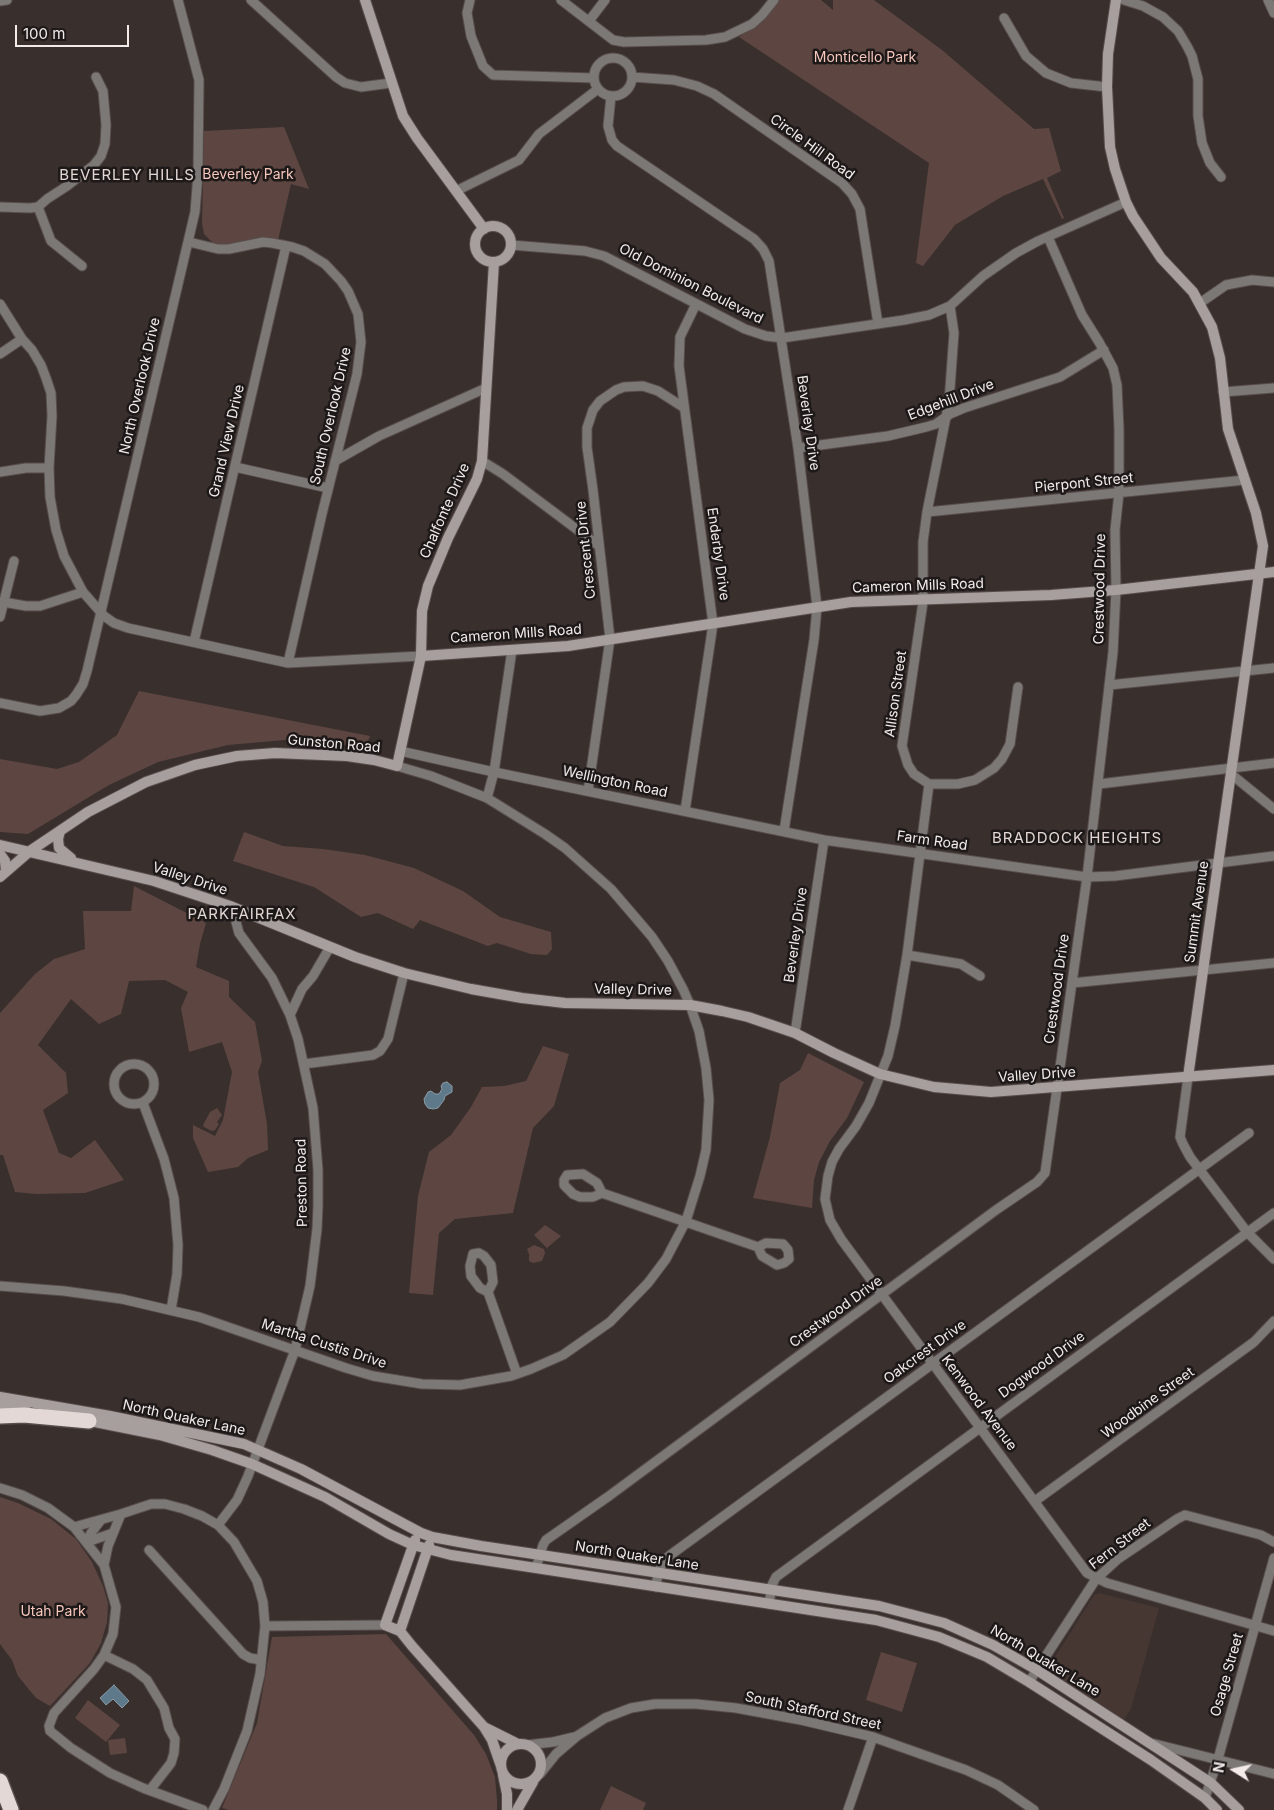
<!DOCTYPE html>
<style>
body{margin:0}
#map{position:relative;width:1274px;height:1810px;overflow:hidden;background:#392f2d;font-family:Inter,sans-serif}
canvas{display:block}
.north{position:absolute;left:1209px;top:1745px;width:50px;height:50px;-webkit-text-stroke:4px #1d1918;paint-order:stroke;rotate:280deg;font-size:14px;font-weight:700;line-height:20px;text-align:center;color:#f2ebea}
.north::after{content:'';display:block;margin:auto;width:18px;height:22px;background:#f2ebea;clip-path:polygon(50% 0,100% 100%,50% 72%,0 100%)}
.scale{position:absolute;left:15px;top:25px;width:114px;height:22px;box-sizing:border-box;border:2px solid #f2ebea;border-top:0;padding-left:6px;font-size:15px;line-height:18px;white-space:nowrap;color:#f2ebea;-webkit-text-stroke:4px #1d1918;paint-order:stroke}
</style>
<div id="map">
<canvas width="1274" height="1810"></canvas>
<div class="north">N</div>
<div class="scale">100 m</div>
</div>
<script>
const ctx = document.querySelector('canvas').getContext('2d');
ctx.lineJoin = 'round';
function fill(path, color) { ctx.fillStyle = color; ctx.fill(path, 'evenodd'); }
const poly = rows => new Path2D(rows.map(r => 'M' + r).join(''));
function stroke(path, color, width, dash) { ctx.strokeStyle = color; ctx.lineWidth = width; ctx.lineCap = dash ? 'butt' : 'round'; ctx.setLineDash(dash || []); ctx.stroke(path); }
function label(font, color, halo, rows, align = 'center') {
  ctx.font = font + ' Inter,sans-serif'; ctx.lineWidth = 5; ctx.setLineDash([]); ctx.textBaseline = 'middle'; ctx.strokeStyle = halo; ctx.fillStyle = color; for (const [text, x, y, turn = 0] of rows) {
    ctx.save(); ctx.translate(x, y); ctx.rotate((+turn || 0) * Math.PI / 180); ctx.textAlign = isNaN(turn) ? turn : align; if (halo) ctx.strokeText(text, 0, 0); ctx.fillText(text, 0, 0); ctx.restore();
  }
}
fill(poly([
 [1099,1593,1159,1608,1131,1709,1123,1721,1048,1672,1047,1670,1094,1595]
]), '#473733');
fill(poly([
 [779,0,821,0,833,10,833,0,874,0,942,50,1034,129,1049,128,1061,171,1047,178,1064,218,1062,219,1043,179,1003,196,955,225,923,266,916,263,929,163,739,37,762,22],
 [284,127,309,189,291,184,278,240,264,237,225,245,213,243,204,234,202,224,204,131],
 [139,691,370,736,366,747,285,740,228,745,158,762,109,785,28,834,0,832,0,759,57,769,79,762,117,735],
 [244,832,283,846,323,849,365,855,414,868,463,891,500,917,551,932,552,949,547,955,531,954,497,943,488,946,420,920,413,929,378,913,361,917,314,887,233,861],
 [134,886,206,923,200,944,196,967,229,981,229,997,255,1022,262,1061,258,1072,267,1124,268,1150,248,1158,238,1167,208,1172,193,1138,193,1125,215,1136,223,1120,232,1072,222,1042,189,1052,181,1008,188,992,165,980,129,981,121,1014,99,1024,71,999,38,1045,66,1073,68,1093,43,1110,59,1153,71,1158,95,1140,124,1180,85,1193,36,1194,15,1192,3,1155,0,1155,0,1013,35,974,54,959,85,949,83,911,131,911],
 [543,1046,569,1054,554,1106,533,1128,513,1213,455,1219,439,1233,433,1295,409,1293,418,1196,429,1152,451,1135,471,1107,482,1087,504,1086,526,1081],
 [808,1053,864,1082,847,1118,830,1141,819,1162,814,1180,812,1208,753,1198,770,1137,780,1083,800,1070],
 [217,1108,222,1115,217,1122,219,1124,215,1130,212,1131,204,1127,203,1125,210,1112],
 [545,1225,561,1236,547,1248,534,1235],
 [534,1245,544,1249,545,1253,542,1261,533,1263,529,1261,529,1254,527,1249],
 [0,1497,18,1503,51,1519,76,1539,92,1562,103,1586,108,1603,107,1622,101,1643,90,1663,50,1706,36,1698,18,1676,12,1660,0,1644],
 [386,1634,474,1735,486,1754,495,1777,497,1801,497,1810,229,1810,222,1808,257,1723,272,1637],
 [881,1652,917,1663,902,1712,866,1700],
 [88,1700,120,1725,106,1742,75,1718],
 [125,1738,127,1753,110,1755,108,1740],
 [611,1786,646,1803,643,1810,600,1810]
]), '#5d4641');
const water = poly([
 [447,1082,452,1086,452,1092,445,1096,444,1100,438,1108,433,1109,428,1108,425,1104,424,1099,428,1092,431,1091,435,1094,439,1094,442,1089,441,1086,443,1083,447,1082],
 [114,1685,129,1701,122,1708,113,1699,106,1705,100,1698,114,1685]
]);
fill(water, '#5d798a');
stroke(water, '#8a9ba7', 1);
const street = poly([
 [251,0,336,77,345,83,361,87,391,83],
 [470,0,467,13,471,36,483,66,493,75,594,78],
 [561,0,613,40,624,42,706,40,725,37,752,24,762,15,774,0],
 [1124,0,1143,6,1163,17,1178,31,1187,46,1192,56,1198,79,1198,116,1202,143,1210,163,1221,177],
 [1268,0,1274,13],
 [0,1,7,0],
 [1004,18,1026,56,1046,73,1071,83,1107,87],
 [589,21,605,0],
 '594 77a19 19 0 1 1 38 0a19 19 0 1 1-38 0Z',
 [632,77,674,80,697,86,714,94,842,183,852,194,860,209,878,324],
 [611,96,608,126,612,140,617,146,754,239,763,249,769,261,798,448,817,607,814,640,784,831],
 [456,191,519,160,539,134,598,89],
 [0,207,30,208,38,207,47,199,67,186,94,165,101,156,105,144,106,125,103,91,96,77],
 [38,207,51,241,82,266],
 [189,242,218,249,229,249,263,242,272,243,292,247,304,251,325,264,341,281,348,291,358,314,361,342,357,374,322,514,288,663],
 [511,245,585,251,604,256,745,329,766,336,782,338,904,320,929,315,950,306,983,276,1016,253,1038,241,1126,202],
 [1200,303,1226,285,1252,280,1274,282],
 [0,304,22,339,32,350,41,365,46,378,51,393,52,416,49,468,50,497,56,530,64,556,83,592,104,616,114,623,128,628,288,663,421,656],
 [950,306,954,333,949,402,927,512,923,542,923,602,902,746,908,765,914,774,929,784,958,784,975,780,994,768,1002,759,1010,744,1018,687],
 [0,354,22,339],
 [1223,392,1274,388],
 [798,448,888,436,926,427,936,424,950,414,964,408,1060,377,1104,350],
 [335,461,379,436,486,388],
 [482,461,503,474,599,546],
 [235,467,328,488],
 [0,472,26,468,49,468],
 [927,512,1245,480],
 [3,602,26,606,40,606,83,592],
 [0,617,14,561],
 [194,642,286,246],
 [1109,685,1274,668],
 [0,703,40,711,59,708,71,701,76,695,83,684,87,671,195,212,198,174,199,80,178,0],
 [400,751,494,772,824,840,1087,877,1115,876,1274,856],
 [1231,774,1274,809],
 [929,784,907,955,895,1026,888,1056,869,1103,856,1126,839,1149,832,1162,828,1176,825,1199,830,1220,841,1239,1087,1573,1107,1583,1274,1631],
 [1099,784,1274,763],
 [588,791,610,639,593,490,587,447,587,428,593,410,600,401,616,390,624,387,643,386,658,391,683,407],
 [487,798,494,772,512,650],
 [685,811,713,624,679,366,680,337,696,304],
 [907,955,961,964,980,976],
 [1072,983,1274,963],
 [290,1015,302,989,313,976,330,947],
 [795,1033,824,840],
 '114 1084a20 20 0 1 1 40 0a20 20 0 1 1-40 0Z',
 [304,1064,373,1055,380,1051,388,1039,404,973],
 [1188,1077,1180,1137,1183,1144,1190,1157,1247,1232,1274,1259],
 [143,1103,164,1159,174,1198,178,1245,177,1274,171,1310],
 [602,1193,593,1197,580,1197,573,1194,564,1185,564,1180,567,1175,583,1174,597,1183,602,1193,758,1247,762,1256,777,1265,784,1263,789,1259,788,1250,783,1244,766,1243,758,1247],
 [0,1286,64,1291,122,1299,199,1317,346,1368,373,1376,422,1384,460,1385,511,1376,531,1369,563,1355,610,1322,648,1283,666,1259,686,1221,700,1176,706,1150,709,1100,706,1068,699,1031,690,1005,683,989,668,961,652,937,635,917,611,889,565,848,545,834,487,798,431,776,397,766],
 [488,1292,480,1288,471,1276,470,1266,473,1254,479,1253,484,1256,491,1265,493,1282,488,1292,517,1374],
 [0,1488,22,1495,48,1508,74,1527,104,1565,116,1607,113,1634,104,1655,94,1669,54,1713,49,1726,50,1731,71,1748,110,1773,143,1788,203,1810],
 [1035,1501,1254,1342,1274,1321],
 [218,1525,237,1500,248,1476,295,1350,310,1286,317,1229,318,1206,318,1170,313,1108,298,1039,290,1015,272,978,239,933,236,922,239,910],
 [74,1527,121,1514,151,1504,165,1504,184,1509,202,1516,218,1525,234,1542,257,1581,263,1602,265,1626,260,1674,247,1731,224,1789,213,1810],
 [87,1542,113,1533],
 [87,1542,91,1533,101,1520],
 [149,1550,243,1654,250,1658,261,1660],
 [104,1565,108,1546,121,1514],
 [536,1568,543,1545,546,1540,609,1496,996,1210,1037,1182,1045,1173,1087,877,1113,652,1116,590,1115,530,1119,493,1119,429,1117,385,1113,368,1099,342,1082,315,1048,237],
 [656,1587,658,1573,662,1564,669,1556,1249,1133],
 [769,1604,772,1585,776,1577,1274,1213],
 [265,1626,385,1625],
 [104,1655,133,1669,147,1680,164,1708,169,1728,175,1739,174,1753,171,1763,150,1790],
 [1029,1682,1096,1579,1118,1559,1177,1519,1185,1515,1189,1516,1261,1535,1274,1542],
 [1151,1743,1274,1774],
 [527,1745,553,1742,574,1737],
 [540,1774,556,1754,577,1736,605,1718,631,1708,655,1704,696,1704,736,1708,801,1720,873,1737,966,1770,998,1785,1034,1810],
 [1205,1798,1218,1759,1274,1558],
 [848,1810,873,1737]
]);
const secondary = poly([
 [365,0,403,116,417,138,484,229],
 [1116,0,1108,54,1107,87,1110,147,1115,169,1126,202,1133,216,1161,258,1193,292,1212,327,1220,358,1228,429,1256,513,1263,546,1188,1077],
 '475 244a18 18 0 1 1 36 0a18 18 0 1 1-36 0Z',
 [421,656,568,646,851,602,1051,595,1116,590,1274,572],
 [60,831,58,839,59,848,71,858],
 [0,845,154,881,230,906,355,957,404,973,471,989,522,998,565,1003,690,1005,722,1011,748,1017,795,1033,834,1053,880,1074,934,1087,991,1092,1274,1070],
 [0,854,5,861,6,871],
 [0,877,30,851,88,812,146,782,195,765,237,756,275,753,347,756,374,760,397,766,421,656,422,611,428,586,448,538,477,479,482,461,494,262],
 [0,1397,110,1416,244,1444,301,1469,421,1533,432,1537,481,1546,879,1606,944,1623,993,1645,1037,1670,1211,1783,1239,1810],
 [0,1407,26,1410],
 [85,1420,160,1435,212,1450,252,1464,325,1497,389,1534,413,1545,451,1555,876,1620,939,1637,987,1657,1029,1682,1151,1760,1205,1798,1217,1810],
 [415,1540,385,1625,400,1631,412,1646,484,1727,492,1740,501,1766],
 [400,1631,429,1545],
 [484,1727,518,1744],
 '501 1764a20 20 0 1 1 40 0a20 20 0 1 1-40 0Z',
 [503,1775,507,1794,507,1810],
 [517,1810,533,1782]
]);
const highway = poly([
 [0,1416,24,1415,89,1421],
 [0,1781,11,1810]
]);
stroke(street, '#574d4b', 11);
stroke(secondary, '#574d4b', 12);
stroke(highway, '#574d4b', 18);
stroke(street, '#7c7876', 9);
stroke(secondary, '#a79f9d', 10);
stroke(highway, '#e4d8d6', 15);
label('14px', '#f7c7bc', '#1d1918', [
 ["Monticello Park",865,58],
 ["Beverley Park",248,175],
 ["Utah Park",53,1612]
]);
label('14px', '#f2ebea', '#1d1918', [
 ["Circle Hill Road",812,147,36],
 ["Old Dominion Boulevard",691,284,27],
 ["North Overlook Drive",140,386,-77],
 ["Edgehill Drive",951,400,-21],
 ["South Overlook Drive",331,416,-77],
 ["Beverley Drive",808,423,82],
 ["Grand View Drive",227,441,-77],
 ["Pierpont Street",1084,483,-6],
 ["Chalfonte Drive",445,511,-66],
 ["Crescent Drive",586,550,-96],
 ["Enderby Drive",718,554,82],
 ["Cameron Mills Road",918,586,-2],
 ["Crestwood Drive",1100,589,-89],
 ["Cameron Mills Road",516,634,-4],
 ["Allison Street",896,694,-82],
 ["Gunston Road",334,744,5],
 ["Wellington Road",615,782,12],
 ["Farm Road",932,841,8],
 ["Valley Drive",190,879,18],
 ["Summit Avenue",1197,912,-82],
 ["Beverley Drive",796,935,-82],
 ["Crestwood Drive",1057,989,-82],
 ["Valley Drive",633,990,1],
 ["Valley Drive",1037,1075,-4],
 ["Preston Road",302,1183,-91],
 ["Crestwood Drive",836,1312,-36],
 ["Martha Custis Drive",324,1344,18],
 ["Oakcrest Drive",925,1352,-36],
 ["Dogwood Drive",1042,1365,-36],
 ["Kenwood Avenue",979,1403,53],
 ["Woodbine Street",1148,1403,-36],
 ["North Quaker Lane",184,1418,12],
 ["Fern Street",1120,1544,-38],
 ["North Quaker Lane",637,1556,9],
 ["North Quaker Lane",1045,1661,31],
 ["Osage Street",1227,1675,-74],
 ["South Stafford Street",813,1711,12]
]);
ctx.letterSpacing = '1px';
label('15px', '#e3d7d4', '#1d1918', [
 ["BEVERLEY HILLS",127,175],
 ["BRADDOCK HEIGHTS",1077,838],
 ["PARKFAIRFAX",242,914]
]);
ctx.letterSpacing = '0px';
</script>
